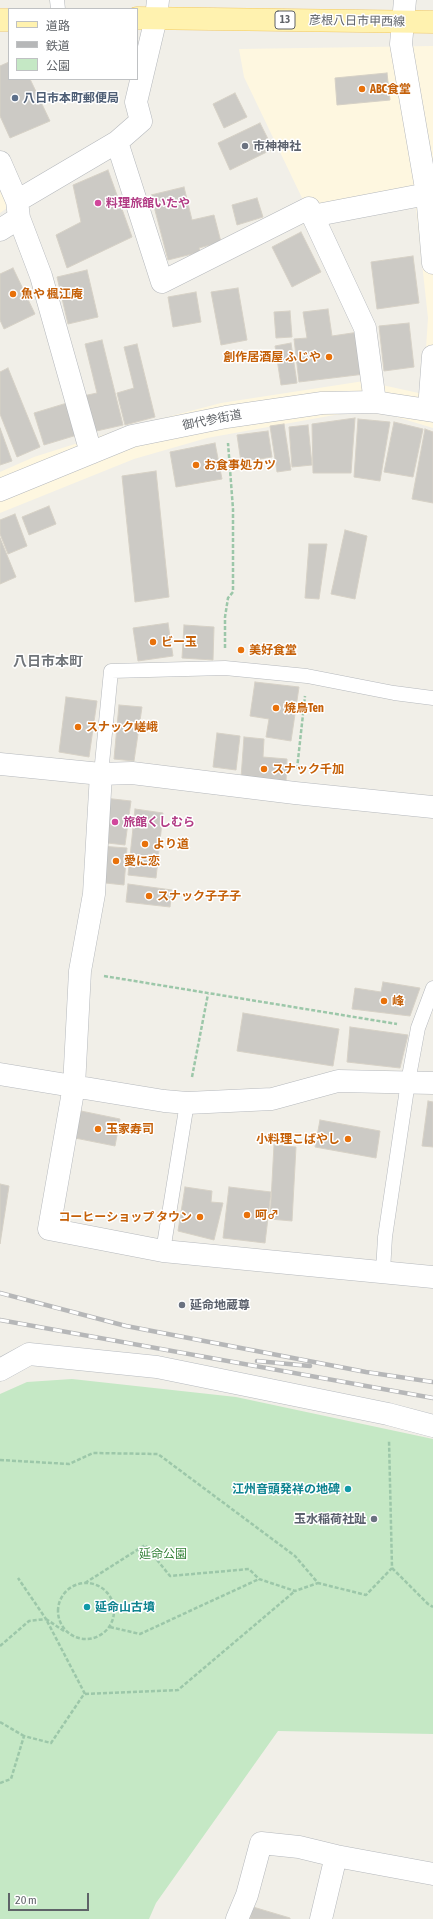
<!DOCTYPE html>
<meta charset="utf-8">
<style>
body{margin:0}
#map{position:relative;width:433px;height:1919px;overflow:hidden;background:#f1efe8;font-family:"Asap Condensed","Noto Sans JP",sans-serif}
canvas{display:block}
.legend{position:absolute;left:8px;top:8px;width:130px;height:72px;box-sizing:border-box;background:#fff;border:1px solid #bfc1c3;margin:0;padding:5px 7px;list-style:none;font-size:12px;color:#5f6368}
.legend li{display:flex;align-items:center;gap:8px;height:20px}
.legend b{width:20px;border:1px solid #bfc1c3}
.scale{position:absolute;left:8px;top:1893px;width:81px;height:18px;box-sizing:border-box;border:2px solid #5f6368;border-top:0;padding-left:5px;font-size:12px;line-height:14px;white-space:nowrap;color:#5f6368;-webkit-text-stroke:3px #fff;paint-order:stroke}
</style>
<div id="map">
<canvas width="433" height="1919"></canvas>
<ul class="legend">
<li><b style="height:5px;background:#fff2af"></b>道路</li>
<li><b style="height:5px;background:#b6b7b8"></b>鉄道</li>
<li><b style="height:11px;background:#c5e8c5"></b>公園</li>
</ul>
<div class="scale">20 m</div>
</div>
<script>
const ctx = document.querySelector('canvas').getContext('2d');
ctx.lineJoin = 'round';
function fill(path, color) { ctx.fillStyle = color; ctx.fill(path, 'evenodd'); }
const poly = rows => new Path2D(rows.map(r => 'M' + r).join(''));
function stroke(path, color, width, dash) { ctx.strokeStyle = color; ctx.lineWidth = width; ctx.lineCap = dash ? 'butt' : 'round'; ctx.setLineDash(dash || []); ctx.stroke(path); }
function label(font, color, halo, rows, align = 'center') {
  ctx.font = font + ' "Asap Condensed","Noto Sans JP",sans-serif'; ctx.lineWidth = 3; ctx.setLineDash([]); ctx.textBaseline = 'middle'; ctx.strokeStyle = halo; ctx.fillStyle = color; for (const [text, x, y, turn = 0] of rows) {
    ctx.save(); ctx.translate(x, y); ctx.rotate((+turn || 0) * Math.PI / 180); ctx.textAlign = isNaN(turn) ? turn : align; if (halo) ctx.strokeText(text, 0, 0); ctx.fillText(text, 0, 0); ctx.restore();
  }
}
fill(poly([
 [433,46,433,428,390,415,351,412,207,438,134,459,0,513,0,472,34,457,125,428,221,403,364,381,423,394,428,318,416,209,410,188,317,205,312,197,303,200,244,77,239,49],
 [0,168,17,201,0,213]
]), '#fef7e0');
fill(poly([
 [72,1379,236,1397,433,1439,433,1734,278,1731,156,1903,149,1919,0,1919,0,1394,27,1382]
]), '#c5e8c5');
const building = poly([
 [9,62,9,79,30,79,50,121,10,138,0,116,0,66,9,62],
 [387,73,390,100,337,105,335,78,387,73],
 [235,93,247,117,224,128,213,104,235,93],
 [260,123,273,149,230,170,218,143,260,123],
 [108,170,132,237,67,268,56,235,81,222,73,185,108,170],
 [184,187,192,220,214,215,221,242,199,248,200,252,168,260,151,195,184,187],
 [257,198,263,217,237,225,232,205,257,198],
 [301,232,321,272,292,287,272,247,301,232],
 [413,256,419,303,377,309,371,262,413,256],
 [13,268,35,314,4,329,0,320,0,274,13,268],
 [87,270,98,317,68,324,57,277,87,270],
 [238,288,247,340,221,345,211,292,238,288],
 [196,292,201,322,173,327,168,297,196,292],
 [328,309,332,336,359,332,365,374,299,382,294,339,307,338,303,312,328,309],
 [290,311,292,337,276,338,274,312,290,311],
 [409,323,414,367,384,371,379,326,409,323],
 [102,340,123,425,92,432,83,396,97,393,85,344,102,340],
 [291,343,297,383,281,385,275,346,291,343],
 [137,344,155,417,125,425,117,393,134,388,124,347,137,344],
 [8,368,40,447,17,457,0,414,0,372,8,368],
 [67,403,77,435,44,445,34,413,67,403],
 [355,418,351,473,313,473,312,424,355,418],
 [358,419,390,422,380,481,354,477,358,419],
 [394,422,423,429,413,477,384,472,394,422],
 [284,424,291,470,277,472,270,426,284,424],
 [308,425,312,465,292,467,289,427,308,425],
 [0,428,12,461,0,465,0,428],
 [425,429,433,432,433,503,412,499,425,429],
 [268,431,272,457,241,462,237,435,268,431],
 [215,443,222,479,176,487,170,452,215,443],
 [156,471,169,597,135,602,122,476,156,471],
 [49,506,56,524,29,535,22,517,49,506],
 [15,514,27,546,8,554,0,534,0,520,15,514],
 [345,530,367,536,355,599,331,594,345,530],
 [0,538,16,577,0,584,0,538],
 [309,544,327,544,319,599,305,598,309,544],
 [168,623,173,656,138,661,133,628,168,623],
 [184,625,214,627,213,660,182,658,184,625],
 [255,682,299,687,291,741,266,737,269,719,250,716,255,682],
 [66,697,97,701,89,757,59,752,66,697],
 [119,705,142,707,134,761,114,759,119,705],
 [217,733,240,736,236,770,213,767,217,733],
 [244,737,264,739,263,757,287,759,286,782,241,778,244,737],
 [104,798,131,801,125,845,99,842,104,798],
 [135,809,163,813,156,878,128,875,135,809],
 [100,846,127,848,124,885,96,882,100,846],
 [128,884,172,890,170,907,126,902,128,884],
 [383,982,420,988,410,1016,352,1009,355,988,381,992,383,982],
 [243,1013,339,1029,333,1066,237,1051,243,1013],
 [350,1027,408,1035,400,1068,347,1062,350,1027],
 [428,1101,433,1102,433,1147,422,1146,428,1101],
 [81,1111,120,1119,115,1146,75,1138,81,1111],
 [320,1120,380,1131,376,1158,315,1147,320,1120],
 [274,1145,296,1147,292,1221,270,1219,274,1145],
 [0,1184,9,1186,0,1244,0,1184],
 [185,1187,212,1191,211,1202,223,1203,214,1240,178,1231,185,1187],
 [229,1187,271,1192,265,1243,223,1238,229,1187],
 [253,1907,290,1918,290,1919,250,1919,253,1907]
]);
fill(building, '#cccac5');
stroke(building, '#d6d1c6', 1);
const lane = poly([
 [57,0,58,9],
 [101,774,111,671,225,668,307,676,394,693,433,698],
 [163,1251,187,1103],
 [383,1271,385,1237,408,1082,418,1028,433,988]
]);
const street = poly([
 [405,0,401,44,427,194,433,263],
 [117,142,162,282,309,208,365,328,375,402],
 [0,162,17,201,19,218,41,276,91,453],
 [17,201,117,142,141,121,136,102,156,18,158,0],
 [312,216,427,194],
 [0,230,19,218],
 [429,409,433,356],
 [0,490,132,436,226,417,322,403,375,402,433,411],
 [0,764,101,774,132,773,295,793,433,807],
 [101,774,94,894,80,971,74,1086,49,1229,163,1251,433,1277],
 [0,1074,164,1101,187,1103,272,1099,338,1081,433,1083],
 [237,1919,247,1895,261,1843,299,1847,336,1856],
 [321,1919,336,1856,433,1874]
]);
const secondary = poly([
 [0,1370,29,1354,157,1367,388,1414,433,1426]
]);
const primary = poly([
 [137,18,433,22],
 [0,20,9,20]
]);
stroke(lane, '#b5b8bc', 15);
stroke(street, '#b5b8bc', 23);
stroke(secondary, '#b6babf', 23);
stroke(primary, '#f2c960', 23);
stroke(poly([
 [225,648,225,617,228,598,233,592,233,509,228,443],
 [297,769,305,696],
 [104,976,397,1024],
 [192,1077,208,994],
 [0,1460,69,1464,93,1453,158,1454,295,1556,318,1583,366,1595,392,1568,389,1440],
 [392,1568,428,1604,433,1607],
 '58 1611a28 28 0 1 1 56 0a28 28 0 1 1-56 0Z',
 [85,1583,145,1545,170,1576,249,1569,259,1579,295,1591,318,1583],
 [110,1627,140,1634,259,1579],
 [64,1631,46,1619,85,1694],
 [0,1646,29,1621,46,1619,18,1578],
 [85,1694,178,1690,295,1591],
 [0,1722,24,1736],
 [0,1783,11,1779,24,1736,51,1743,84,1694]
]), '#9cc7a9', 2.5, [4, 2]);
stroke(lane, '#fff', 14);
stroke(street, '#fff', 22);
stroke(secondary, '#fff', 22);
stroke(primary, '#fff2af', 22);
const rail = poly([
 [0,1293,126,1326,366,1372,433,1382],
 [0,1320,433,1398],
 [257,1361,310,1366]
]);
stroke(rail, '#b6b7b8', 4.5);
stroke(rail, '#fff', 3, [9]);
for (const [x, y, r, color] of [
 [362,89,4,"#e8710a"],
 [15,98,4,"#5c6f8a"],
 [245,146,4,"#6b7280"],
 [98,203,4,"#d1479c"],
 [13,294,4,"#e8710a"],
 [329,357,4,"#e8710a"],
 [196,465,4,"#e8710a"],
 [153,642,4,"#e8710a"],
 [241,650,4,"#e8710a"],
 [276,708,4,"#e8710a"],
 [78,727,4,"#e8710a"],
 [264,769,4,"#e8710a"],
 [115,822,4,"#d1479c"],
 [145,844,4,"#e8710a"],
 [116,861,4,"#e8710a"],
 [149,896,4,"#e8710a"],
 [384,1001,4,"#e8710a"],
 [98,1129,4,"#e8710a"],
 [348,1139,4,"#e8710a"],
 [247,1215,4,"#e8710a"],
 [200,1217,4,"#e8710a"],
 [182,1305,4,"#6b7280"],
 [348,1489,4,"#0f9aa8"],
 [374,1519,4,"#6b7280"],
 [87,1607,4,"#0f9aa8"]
]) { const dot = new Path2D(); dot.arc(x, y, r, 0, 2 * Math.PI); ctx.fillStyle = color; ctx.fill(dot); stroke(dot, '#fff', 1.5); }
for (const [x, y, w] of [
 [285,20,20]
]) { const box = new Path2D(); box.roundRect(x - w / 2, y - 9, w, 18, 3); ctx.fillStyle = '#fff'; ctx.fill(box); stroke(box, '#5f6368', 1); }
label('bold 11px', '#5f6368', null, [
 ["13",285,20]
]);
label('12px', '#5f6368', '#fff', [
 ["彦根八日市甲西線",357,21,1],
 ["御代参街道",212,420,-11]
]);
label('bold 12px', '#c56008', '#fff', [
 ["ABC食堂",370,89],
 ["魚や 楓江庵",21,294],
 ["創作居酒屋 ふじや",321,357,"right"],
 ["お食事処カツ",204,465],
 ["ビー玉",161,642],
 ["美好食堂",249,650],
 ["焼鳥Ten",284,708],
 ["スナック嵯峨",86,727],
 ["スナック千加",272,769],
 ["より道",153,844],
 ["愛に恋",124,861],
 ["スナック子子子",157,896],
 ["峰",392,1001],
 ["玉家寿司",106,1129],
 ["小料理こばやし",340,1139,"right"],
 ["呵♂",255,1215],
 ["コーヒーショップ タウン",192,1217,"right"]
], 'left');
label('bold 12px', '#4e5e75', '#fff', [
 ["八日市本町郵便局",23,98]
], 'left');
label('bold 12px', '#5b616d', '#fff', [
 ["市神神社",253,146],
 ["延命地蔵尊",190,1305],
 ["玉水稲荷社趾",366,1519,"right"]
], 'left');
label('bold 12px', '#b23c85', '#fff', [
 ["料理旅館いたや",106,203],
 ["旅館くしむら",123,822]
], 'left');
label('bold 12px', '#0d838f', '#fff', [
 ["江州音頭発祥の地碑",340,1489],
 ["延命山古墳",95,1607,"left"]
], 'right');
label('12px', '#348238', '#fff', [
 ["延命公園",163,1554]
]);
label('bold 14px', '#70757a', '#fff', [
 ["八日市本町",48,662]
]);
</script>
